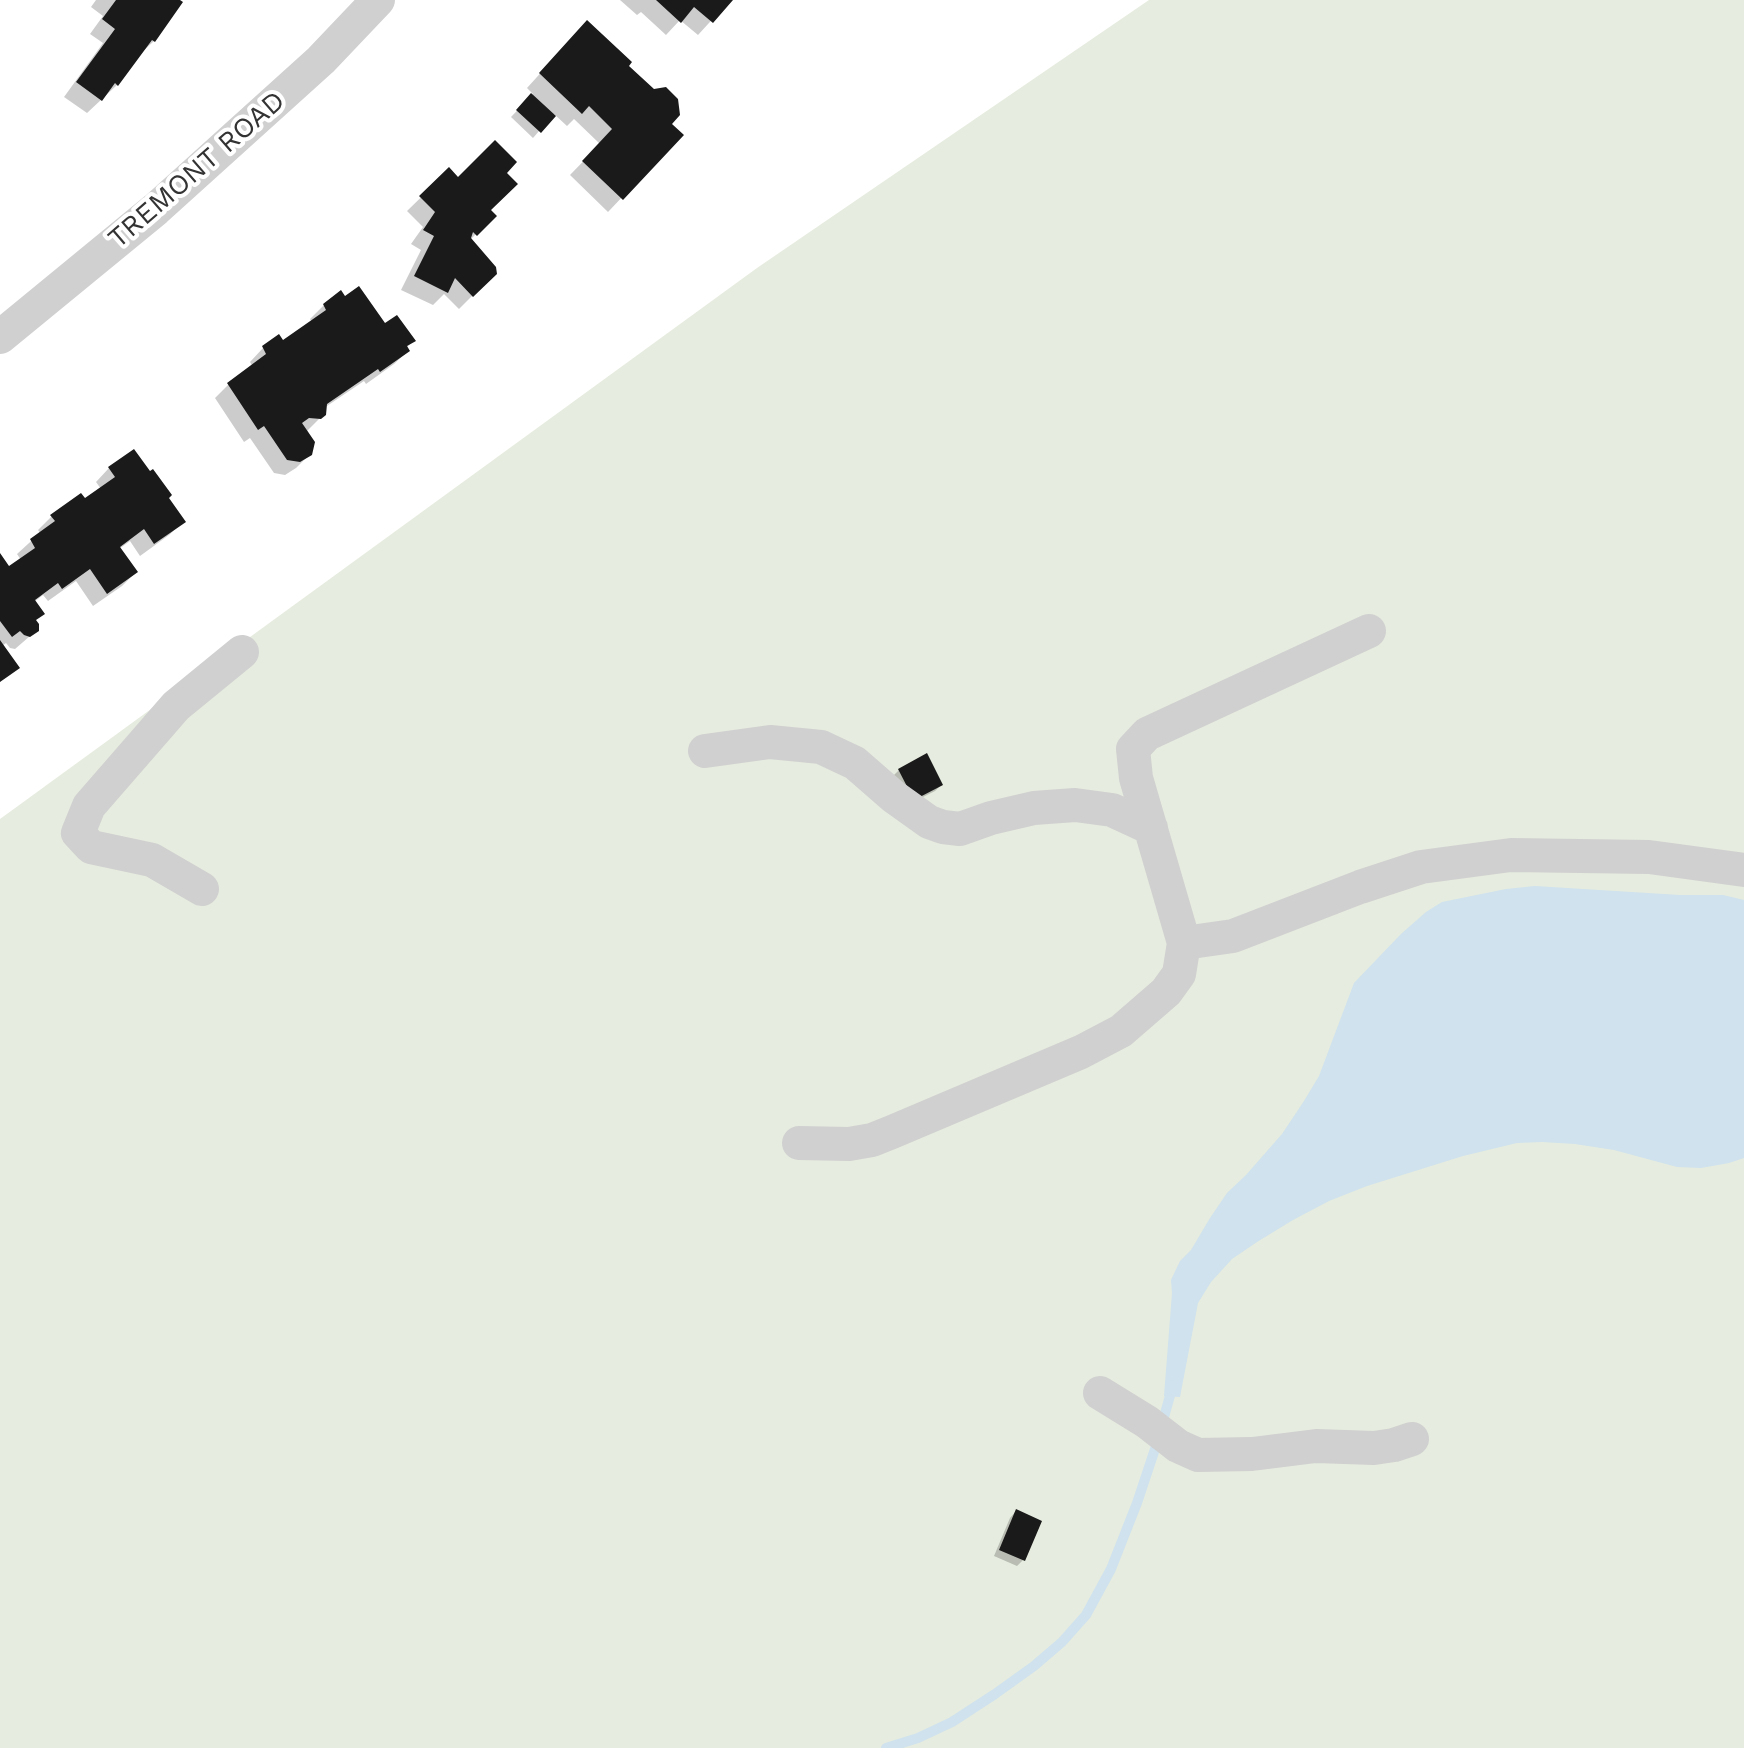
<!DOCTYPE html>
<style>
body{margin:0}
canvas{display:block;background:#fff}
</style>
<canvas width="1744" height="1748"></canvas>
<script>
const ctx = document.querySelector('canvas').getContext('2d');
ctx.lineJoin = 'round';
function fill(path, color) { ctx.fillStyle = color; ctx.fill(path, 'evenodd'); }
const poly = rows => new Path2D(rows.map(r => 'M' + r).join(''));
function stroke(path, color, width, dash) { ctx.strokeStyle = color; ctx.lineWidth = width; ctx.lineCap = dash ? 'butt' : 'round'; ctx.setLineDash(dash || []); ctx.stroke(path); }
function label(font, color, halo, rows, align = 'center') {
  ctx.font = font + ' "Work Sans",sans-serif'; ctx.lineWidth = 8; ctx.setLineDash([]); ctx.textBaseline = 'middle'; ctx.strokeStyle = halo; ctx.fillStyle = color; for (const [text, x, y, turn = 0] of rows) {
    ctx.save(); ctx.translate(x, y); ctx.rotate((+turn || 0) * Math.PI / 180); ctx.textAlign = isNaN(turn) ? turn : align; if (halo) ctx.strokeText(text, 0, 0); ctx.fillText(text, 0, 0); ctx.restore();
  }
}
fill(poly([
 [1149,0,1744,0,1744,1748,0,1748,0,819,757,268]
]), '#e6ecdf');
fill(poly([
 [1535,886,1680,895,1723,895,1744,900,1744,1158,1729,1163,1701,1168,1677,1167,1614,1150,1575,1144,1542,1142,1517,1143,1463,1156,1367,1186,1329,1201,1293,1220,1257,1242,1232,1259,1211,1282,1198,1303,1180,1397,1164,1396,1172,1293,1171,1280,1180,1261,1191,1250,1210,1218,1227,1193,1246,1175,1282,1134,1304,1101,1319,1076,1354,983,1401,934,1426,912,1442,902,1506,889]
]), '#cfe2ee');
fill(poly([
 [96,0,177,0,154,41,140,54,117,85,87,113,64,97,103,43,90,34,103,16,91,7],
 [620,0,730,0,698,35,680,20,666,35,641,12,637,15],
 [574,36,626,66,669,125,681,135,608,212,570,175,600,144,574,119,567,126,554,114,533,138,511,117,533,94,527,88],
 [449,170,458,179,505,173,488,210,494,216,470,240,495,273,459,309,444,294,433,305,401,290,421,250,411,244,423,227,407,211],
 [324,305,385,325,413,341,406,348,408,351,394,364,366,384,364,381,324,408,324,414,306,432,310,454,296,468,285,475,274,473,250,438,244,442,215,398,228,385,253,367,250,362,263,348,283,343,312,322,310,319],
 [109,468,167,498,183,522,169,535,140,556,130,541,119,549,136,572,122,586,93,606,76,581,48,601,43,595,34,602,37,630,15,649,10,648,6,643,2,646,0,682,0,557,8,569,21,560,17,554,40,533,38,530,52,516,84,501,101,489,96,482],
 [899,770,941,785,935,791,907,805,893,776],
 [1016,1511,1023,1560,1017,1566,994,1556,1010,1518]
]), '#0003');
stroke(poly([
 [886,1748,918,1738,952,1722,995,1694,1034,1666,1062,1642,1086,1615,1111,1569,1137,1503,1155,1449,1173,1385]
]), '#cfe2ee', 10);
fill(poly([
 [116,0,180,0,183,2,155,42,152,40,118,86,115,83,102,101,76,82,115,29,102,19],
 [656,0,733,0,713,23,694,7,681,23],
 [587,20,632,62,629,66,654,89,666,87,678,99,680,115,672,124,684,135,623,200,582,161,612,129,589,106,582,114,539,73],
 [531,93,556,116,541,133,516,110],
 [495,140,517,162,507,173,518,184,491,210,497,216,477,236,473,232,471,238,496,267,497,274,473,297,455,278,448,293,414,276,434,236,423,230,435,212,419,196,449,167,458,177],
 [359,286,385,323,397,315,416,341,407,346,410,351,380,372,378,369,327,404,326,415,321,419,309,418,302,423,315,442,312,455,300,462,287,460,264,426,258,430,227,383,266,354,262,346,279,334,283,340,326,310,323,304,341,290,345,296],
 [134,449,150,471,153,469,172,495,169,498,186,522,154,544,144,529,120,547,138,572,107,594,90,569,62,589,58,583,35,600,45,614,36,620,39,624,39,631,30,637,24,635,20,631,12,637,0,621,0,553,9,566,35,548,30,539,55,521,50,515,81,493,85,498,115,477,108,467],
 [0,640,20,668,0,682],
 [927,753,943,785,914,800,898,769],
 [1016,1509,1042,1521,1025,1561,999,1550]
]), '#1a1a1a');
stroke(poly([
 [0,337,156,209,321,60,378,0],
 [705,751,770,742,821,747,855,763,894,797,929,822,943,827,960,829,991,818,1034,808,1075,805,1112,810,1151,828],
 [202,889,152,860,91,847,78,833,89,806,176,706,242,652],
 [1184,943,1233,936,1360,887,1421,867,1511,855,1649,857,1744,870],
 [799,1143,849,1144,872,1140,892,1132,1081,1052,1121,1031,1166,992,1179,974,1184,943,1136,778,1133,749,1147,734,1369,631],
 [1100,1393,1147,1422,1178,1446,1198,1455,1252,1454,1316,1446,1374,1448,1394,1445,1412,1439]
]), '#d0d0d0', 34);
label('28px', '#333', '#fff', [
 ["TREMONT ROAD",197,170,-41]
]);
</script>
